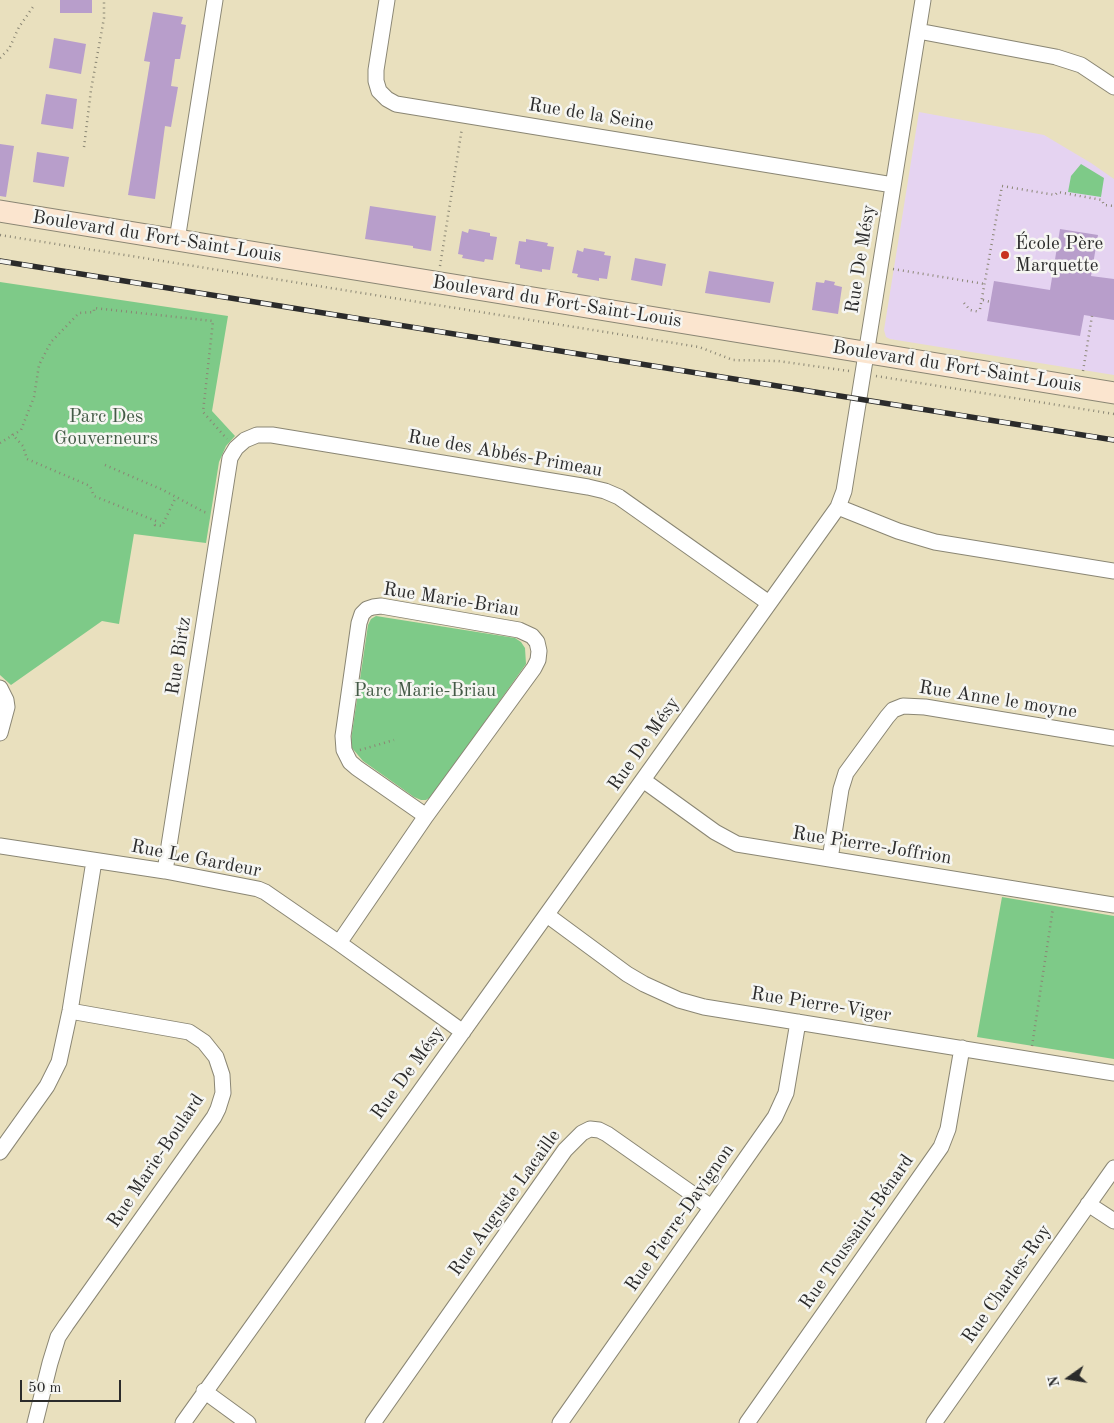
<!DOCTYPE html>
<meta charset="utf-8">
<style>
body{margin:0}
#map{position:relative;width:1114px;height:1423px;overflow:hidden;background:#e9e0be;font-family:"Old Standard TT",serif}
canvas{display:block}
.north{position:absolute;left:1044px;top:1353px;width:50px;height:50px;-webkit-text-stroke:4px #f6f6f2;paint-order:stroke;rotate:257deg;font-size:14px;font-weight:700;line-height:20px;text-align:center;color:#2b2b2b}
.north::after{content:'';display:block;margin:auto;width:18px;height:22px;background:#2b2b2b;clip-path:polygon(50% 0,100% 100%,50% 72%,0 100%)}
.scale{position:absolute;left:20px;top:1380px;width:101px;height:22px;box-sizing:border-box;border:2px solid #2b2b2b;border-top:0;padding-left:6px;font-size:15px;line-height:18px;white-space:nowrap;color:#2b2b2b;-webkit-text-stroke:4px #f6f6f2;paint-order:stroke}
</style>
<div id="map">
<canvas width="1114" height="1423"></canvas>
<div class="north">N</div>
<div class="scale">50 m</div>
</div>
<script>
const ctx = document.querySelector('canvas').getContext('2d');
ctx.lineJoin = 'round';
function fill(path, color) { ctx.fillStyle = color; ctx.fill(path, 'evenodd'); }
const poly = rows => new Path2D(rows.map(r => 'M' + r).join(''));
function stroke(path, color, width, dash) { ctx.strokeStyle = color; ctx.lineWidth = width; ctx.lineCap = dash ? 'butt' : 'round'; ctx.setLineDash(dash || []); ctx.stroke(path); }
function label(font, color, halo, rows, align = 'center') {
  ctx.font = font + ' "Old Standard TT",serif'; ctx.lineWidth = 5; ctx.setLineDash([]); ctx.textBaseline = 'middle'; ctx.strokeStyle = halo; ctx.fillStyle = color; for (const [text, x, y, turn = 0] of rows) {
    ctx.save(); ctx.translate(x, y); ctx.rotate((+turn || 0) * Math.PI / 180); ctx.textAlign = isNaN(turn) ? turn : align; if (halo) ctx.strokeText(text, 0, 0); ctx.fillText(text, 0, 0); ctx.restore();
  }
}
fill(poly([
 [919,112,1044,135,1091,163,1114,179,1114,375,890,339,886,337,884,330]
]), '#e5d3f1');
fill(poly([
 [1081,164,1104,178,1101,197,1068,192,1071,176],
 [0,282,228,316,212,411,235,436,226,446,219,462,206,543,134,534,119,624,102,621,11,685,0,675],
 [376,616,515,638,521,642,525,648,526,664,432,796,426,800,421,800,414,797,363,761,352,748,351,740,368,625,371,619],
 [1002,897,1114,916,1114,1059,977,1037]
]), '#7eca88');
fill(poly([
 [60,0,92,0,92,13,60,13],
 [153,12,183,17,181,24,186,25,180,59,175,59,171,86,178,87,171,127,165,126,155,199,128,195,150,62,144,61],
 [54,38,86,44,81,74,49,68],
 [46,94,77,99,73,129,41,124],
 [0,144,14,146,6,197,0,196],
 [37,152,69,157,64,187,33,182],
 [370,206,436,216,431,251,413,248,413,246,365,239],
 [469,229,490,233,490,236,497,237,493,260,485,259,484,262,462,258,463,255,458,254,462,231,468,233],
 [1060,229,1098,235,1091,276,1114,279,1114,320,1084,315,1080,336,987,321,994,281,1050,290],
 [526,239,548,243,547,246,554,247,550,270,542,269,542,272,520,268,520,265,515,264,519,241,526,242],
 [584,248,605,252,604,255,611,256,607,279,599,278,599,281,577,277,578,274,572,273,577,250,583,252],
 [635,258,666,264,662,286,631,280],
 [709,271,774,282,770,303,705,293],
 [825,280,835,282,834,285,842,287,838,314,812,310,816,282,824,283]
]), '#b89ecb');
const street = poly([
 [387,0,376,70,376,81,379,91,387,99,396,104,893,185],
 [918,31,1056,57,1081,65,1114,87],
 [177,240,215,0],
 [838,507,898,531,935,542,1114,571],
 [0,688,6,700,7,707,0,733],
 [643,780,715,832,737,844,1114,905],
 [0,846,165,871,258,889,265,892,339,943,463,1032],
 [830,859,841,789,846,773,887,717,893,710,903,706,925,707,1114,738],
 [165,871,230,458,236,448,245,440,257,435,272,435,588,487,605,491,619,497,769,603],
 [547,915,627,974,644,984,679,1000,704,1007,1114,1073],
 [339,943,426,816,534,668,538,660,539,651,537,642,532,636,519,630,381,606,373,607,367,609,362,614,359,623,343,736,344,750,350,762,357,768,426,816],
 [0,1152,47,1086,59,1062,70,1011,94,861],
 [1088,1204,1114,1221],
 [204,1391,248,1423],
 [35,1423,50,1363,58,1337,66,1325,214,1117,218,1109,223,1093,222,1075,216,1057,204,1042,189,1032,70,1011],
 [183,1423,838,507,844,491,923,0],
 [373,1423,565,1150,582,1133,590,1129,599,1130,607,1134,711,1207],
 [560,1423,775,1117,786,1093,798,1022],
 [747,1423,941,1147,948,1129,962,1048],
 [934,1423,1114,1168]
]);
const secondary = poly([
 [0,211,1114,393]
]);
stroke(street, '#8a8674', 17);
stroke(secondary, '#8a8674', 23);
stroke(poly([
 [0,58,9,49,19,27,35,4],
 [84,147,91,90,104,18,104,0],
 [0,235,699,347,733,360,778,361,849,371],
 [440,266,462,128],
 [893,269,985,284],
 [983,300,991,302],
 [964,303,970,310,980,312],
 [980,309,1002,186,1055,195,1058,192,1102,200,1104,205,1114,206],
 [1083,371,1092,316],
 [876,376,1114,414],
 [12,434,23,446,27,459,90,486,94,496,156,521,155,525,162,526,176,497],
 [0,443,21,430,34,397,39,365,51,342,79,313,94,312,94,308,213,321,203,412,227,439],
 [105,465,163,490,204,512,209,513],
 [360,750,394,740],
 [1032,1046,1053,908]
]), '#8a8674', 2.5, [1, 4]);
stroke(street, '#fff', 15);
stroke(secondary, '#fbe5cf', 21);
const rail = poly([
 [0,261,1114,440]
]);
stroke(rail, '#2b2b2b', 5.5);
stroke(rail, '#f6f6f2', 4, [11]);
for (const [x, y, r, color] of [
 [1005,255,5,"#c8321e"]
]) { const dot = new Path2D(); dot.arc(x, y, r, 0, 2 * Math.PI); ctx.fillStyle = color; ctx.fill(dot); stroke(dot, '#f6f6f2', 2); }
label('19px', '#2b2b2b', '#f6f6f2', [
 ["Rue de la Seine",591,115,9],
 ["Boulevard du Fort-Saint-Louis",157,237,9],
 ["Rue De Mésy",861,259,-81],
 ["Boulevard du Fort-Saint-Louis",557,302,9],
 ["Boulevard du Fort-Saint-Louis",957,367,9],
 ["Rue des Abbés-Primeau",505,454,10],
 ["Rue Marie-Briau",451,600,9],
 ["Rue Birtz",179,656,-81],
 ["Rue Anne le moyne",998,700,9],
 ["Rue De Mésy",644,744,-55],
 ["Rue Pierre-Joffrion",872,846,9],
 ["Rue Le Gardeur",196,859,11],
 ["Rue Pierre-Viger",821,1005,9],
 ["Rue De Mésy",408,1073,-54],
 ["Rue Marie-Boulard",156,1161,-56],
 ["Rue Auguste Lacaille",505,1203,-54],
 ["Rue Pierre-Davignon",680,1218,-55],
 ["Rue Toussaint-Bénard",857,1232,-55],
 ["Rue Charles-Roy",1007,1284,-55]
]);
label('19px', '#2b2b2b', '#f6f6f2', [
 ["École Père",1015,244],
 ["Marquette",1015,266]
], 'left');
label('19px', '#445b47', '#f6f6f2', [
 ["Parc Des",106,417],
 ["Gouverneurs",106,439],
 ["Parc Marie-Briau",425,691]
]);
</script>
